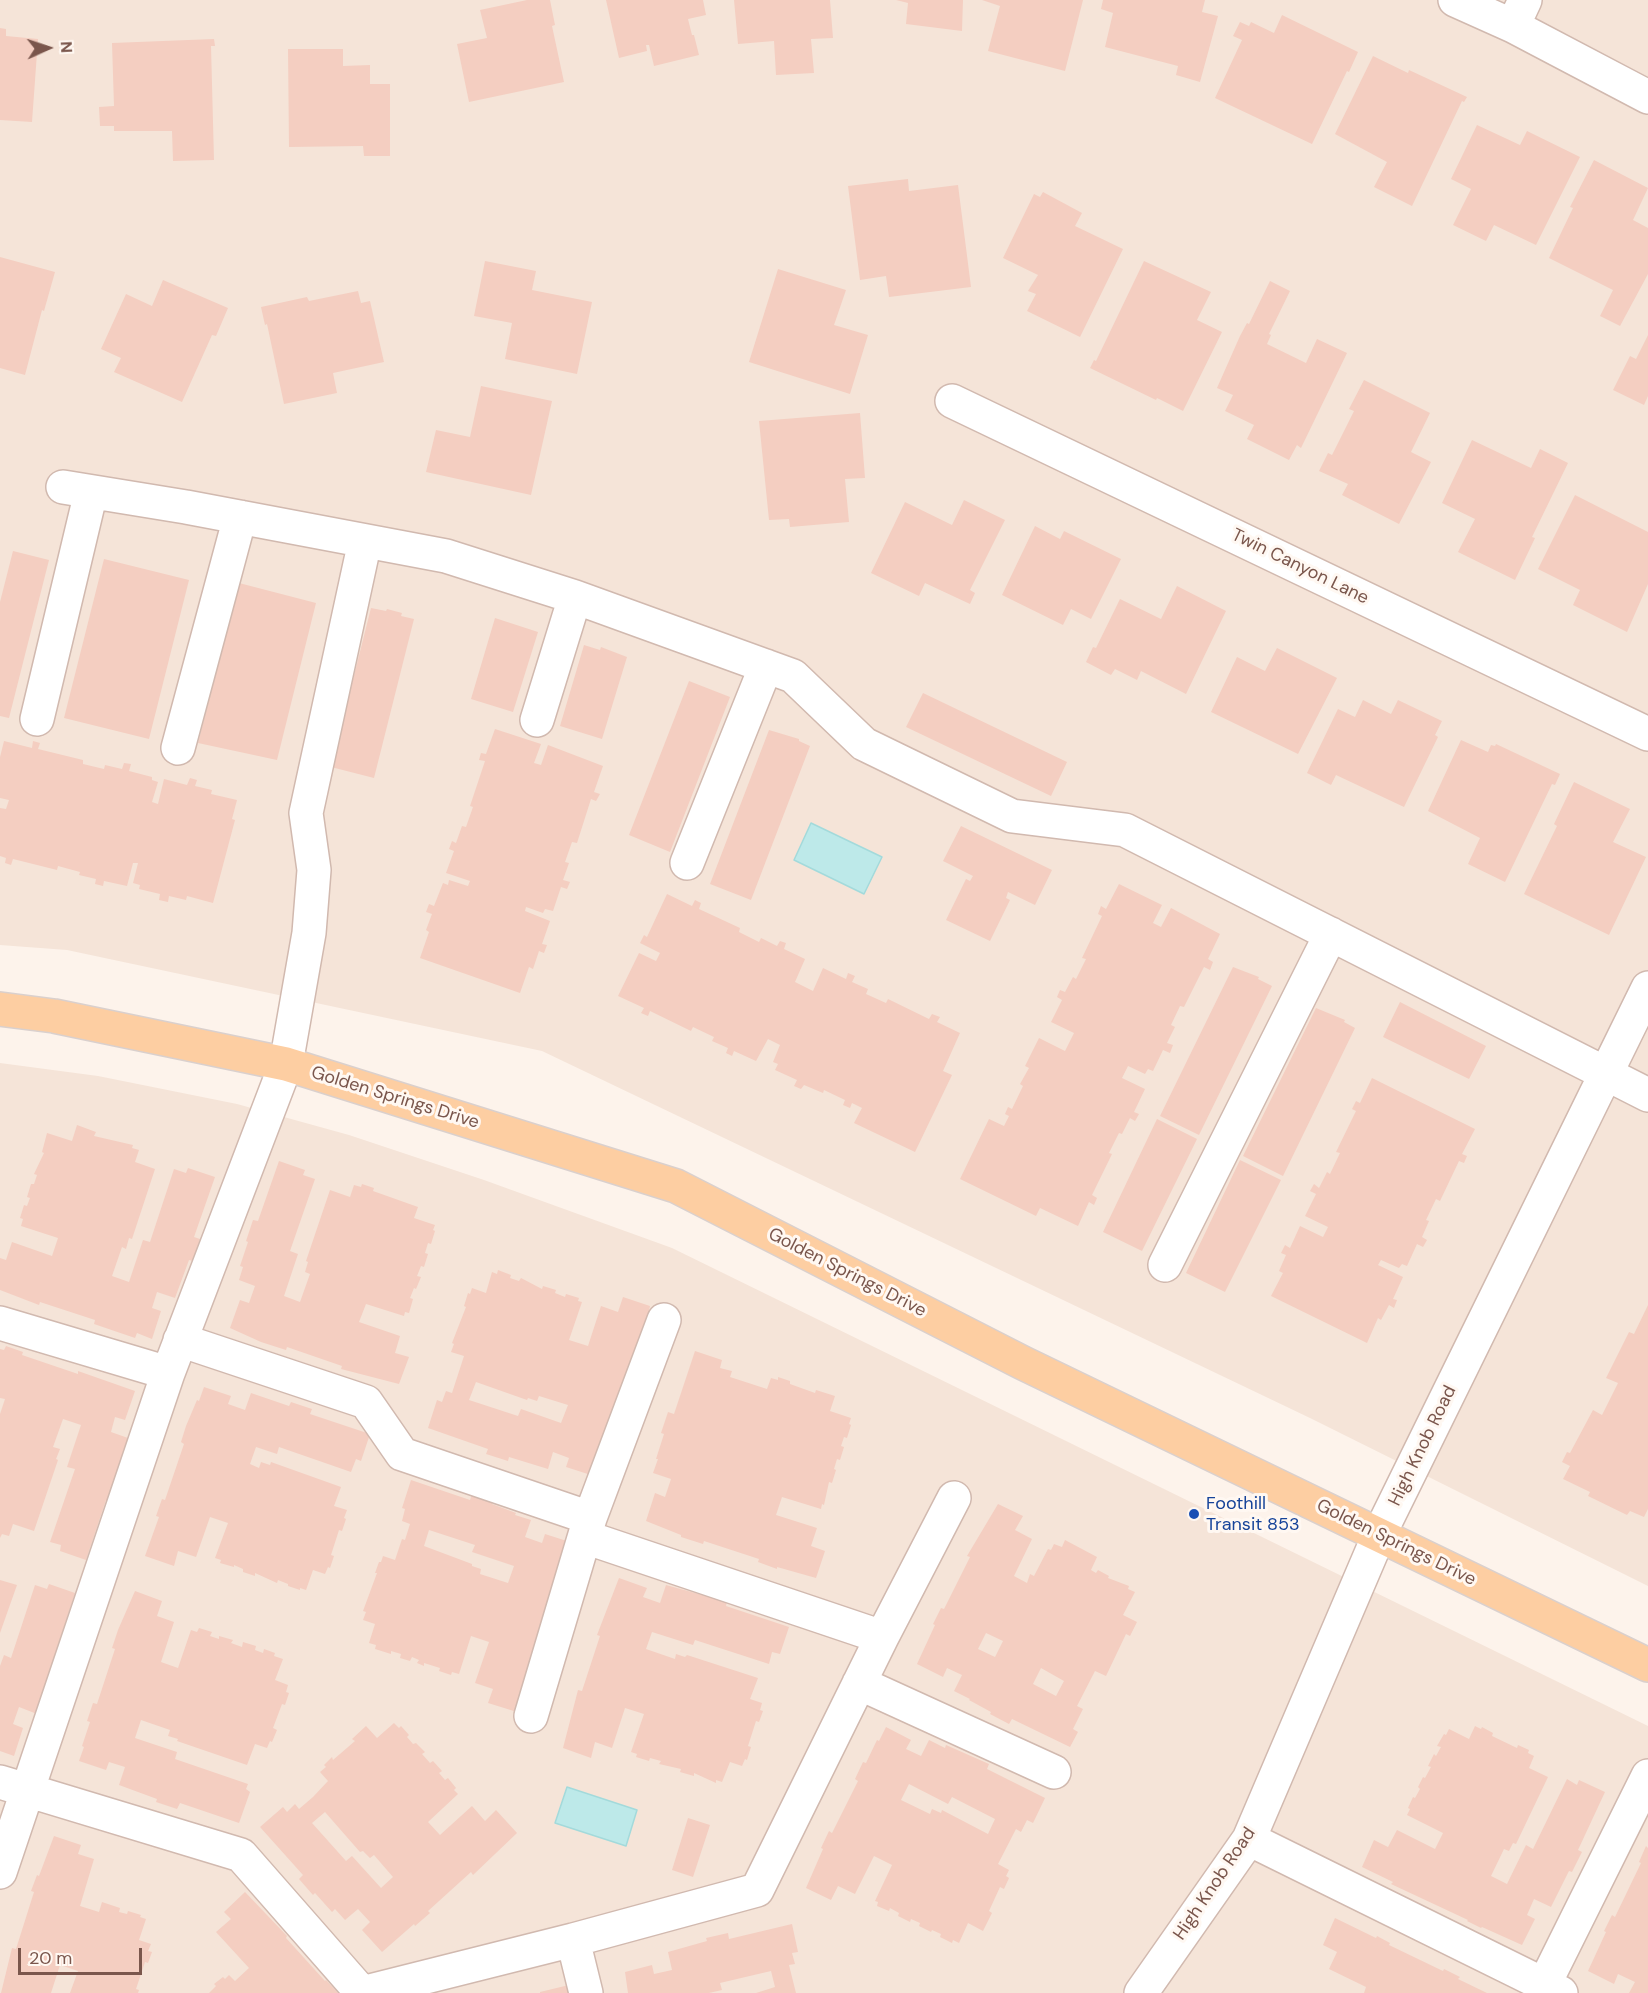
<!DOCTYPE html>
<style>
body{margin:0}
#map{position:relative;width:1648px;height:1993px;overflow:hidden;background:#fdf3eb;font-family:"DM Sans",sans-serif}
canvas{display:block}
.north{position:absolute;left:18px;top:18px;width:60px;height:60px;-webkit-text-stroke:4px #fff8f2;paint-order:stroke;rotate:87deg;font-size:16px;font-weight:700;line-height:24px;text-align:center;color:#7a564c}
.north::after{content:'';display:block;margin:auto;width:21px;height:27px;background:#7a564c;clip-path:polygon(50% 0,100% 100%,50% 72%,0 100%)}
.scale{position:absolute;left:18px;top:1948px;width:124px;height:27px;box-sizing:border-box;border:3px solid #7a564c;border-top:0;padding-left:8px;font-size:18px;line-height:21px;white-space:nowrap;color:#7a564c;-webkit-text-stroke:4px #fff8f2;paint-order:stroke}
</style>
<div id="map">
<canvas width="1648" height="1993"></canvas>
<div class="north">N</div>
<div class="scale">20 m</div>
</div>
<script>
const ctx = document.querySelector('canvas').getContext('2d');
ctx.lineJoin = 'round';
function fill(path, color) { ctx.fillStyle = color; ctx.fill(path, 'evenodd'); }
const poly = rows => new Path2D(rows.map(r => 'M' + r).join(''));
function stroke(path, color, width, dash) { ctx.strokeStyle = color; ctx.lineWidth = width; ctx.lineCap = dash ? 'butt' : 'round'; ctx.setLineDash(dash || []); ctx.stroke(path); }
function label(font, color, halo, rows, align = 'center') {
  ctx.font = font + ' "DM Sans",sans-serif'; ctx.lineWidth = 6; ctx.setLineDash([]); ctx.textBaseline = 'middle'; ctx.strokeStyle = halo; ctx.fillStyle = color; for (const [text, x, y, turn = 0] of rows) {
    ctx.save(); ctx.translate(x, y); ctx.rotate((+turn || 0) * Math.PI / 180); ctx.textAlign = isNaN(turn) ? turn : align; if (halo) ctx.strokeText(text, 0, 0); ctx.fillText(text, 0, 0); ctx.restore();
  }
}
fill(poly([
 [0,0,1648,0,1648,1586,1310,1418,542,1051,67,950,0,945],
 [0,1063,98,1076,237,1104,349,1135,484,1180,672,1248,1648,1726,1648,1993,0,1993]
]), '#f5e4d8');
const water = poly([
 [811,823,882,857,864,894,794,860,811,823],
 [567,1787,637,1810,626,1846,555,1823,567,1787]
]);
fill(water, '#bde9e9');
stroke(water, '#a3dadb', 1.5);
fill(poly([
 [527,0,550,0,555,25,552,26,564,82,469,102,457,44,487,38,480,10],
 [606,0,703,0,706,15,688,19,692,35,694,35,699,55,654,66,649,45,646,45,647,51,619,58],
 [734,0,830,0,833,38,811,39,814,73,776,75,774,41,738,44],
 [896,0,963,0,962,31,906,24,908,3],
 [982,0,1083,0,1065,71,988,51,1000,6],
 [1103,0,1205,0,1202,12,1218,16,1200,82,1176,75,1178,66,1105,47,1113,13,1101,9],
 [1282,15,1358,52,1349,72,1347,71,1312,144,1215,98,1242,40,1233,36,1240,22,1249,26,1251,22,1274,33],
 [0,28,6,29,6,36,38,39,32,122,0,120],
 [214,39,215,46,211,46,214,160,173,161,172,131,114,131,114,126,100,126,99,107,114,106,112,43],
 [288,49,343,49,343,66,370,65,370,84,390,84,390,156,364,156,363,146,289,147],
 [1373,56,1408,73,1409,70,1467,97,1464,102,1462,101,1412,206,1374,187,1387,162,1335,134],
 [1477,125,1520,145,1527,131,1580,157,1536,245,1494,225,1486,241,1453,225,1471,189,1451,179],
 [1594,160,1648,188,1633,220,1648,228,1648,274,1620,326,1600,316,1613,290,1549,258,1573,208,1570,207],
 [908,179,909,191,958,185,971,287,889,297,886,276,860,280,848,186],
 [1043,192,1082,213,1075,226,1123,249,1080,337,1027,311,1036,294,1028,291,1038,275,1003,258,1034,194,1040,197],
 [0,257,55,272,44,311,42,310,25,375,0,368],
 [485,261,536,271,532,290,592,302,577,374,505,359,512,323,474,316],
 [1144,261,1211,292,1197,320,1222,332,1183,411,1157,398,1156,400,1090,368,1094,360,1096,361],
 [778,269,846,290,834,325,868,335,850,394,749,362],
 [163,280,228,308,216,336,212,335,182,402,114,372,121,358,101,349,126,294,152,306],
 [1270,281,1290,291,1269,334,1271,335,1267,344,1306,363,1317,339,1347,353,1301,448,1297,445,1289,460,1247,439,1254,425,1225,411,1233,395,1217,388,1240,336,1247,323,1249,324],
 [358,291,361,303,370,301,384,362,333,373,337,393,284,404,267,324,265,325,261,307,307,297,309,301],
 [1648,335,1648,396,1644,405,1613,390,1630,356,1636,359],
 [1364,380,1430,413,1411,452,1431,462,1399,524,1342,495,1348,484,1319,471,1328,453,1332,455,1354,411,1349,409],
 [481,386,552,401,531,495,426,472,436,430,470,437],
 [860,413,865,478,845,479,849,522,790,527,789,519,769,520,759,421],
 [1472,440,1531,468,1540,449,1568,463,1532,537,1535,538,1515,580,1458,552,1475,519,1442,503],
 [1575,495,1648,532,1648,584,1627,632,1573,605,1580,590,1538,569],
 [964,500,1005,520,970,590,975,593,970,604,925,583,919,596,871,573,905,502,952,525],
 [1035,526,1060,539,1064,531,1121,559,1091,619,1071,609,1063,625,1002,595],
 [13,551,49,560,9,718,0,716,0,602],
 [104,559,189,580,149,739,64,718],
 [239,583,316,603,277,760,198,743],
 [1177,586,1226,611,1186,694,1141,671,1137,680,1115,669,1111,675,1086,662,1093,647,1096,648,1120,599,1161,619],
 [371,608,386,611,387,609,402,613,401,616,414,619,374,778,331,767],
 [495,618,538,632,513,712,471,699],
 [584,645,600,650,601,647,627,657,602,739,560,726],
 [1277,648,1337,678,1298,754,1211,712,1237,657,1265,671],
 [689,681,730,697,670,852,629,835],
 [923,693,1067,762,1051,796,906,727],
 [1363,700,1391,714,1398,700,1442,721,1435,735,1438,737,1404,807,1336,775,1331,785,1307,773,1338,709,1355,717],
 [495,729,541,744,534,763,541,765,548,745,603,766,594,792,600,794,596,801,591,799,577,843,572,842,565,862,569,863,563,880,570,882,567,889,561,887,553,911,545,909,543,913,526,907,525,911,550,921,542,944,547,945,544,953,539,951,533,969,529,967,520,993,420,958,429,932,426,930,432,914,426,912,429,904,434,906,443,883,448,885,449,880,468,886,470,881,446,873,454,851,449,849,452,841,456,843,462,826,466,827,473,807,470,806,485,761,479,760,481,753,486,754],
 [769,730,799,739,799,741,810,746,751,900,710,884],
 [1461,740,1488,752,1491,745,1495,746,1496,744,1560,774,1555,785,1552,784,1505,882,1468,864,1480,838,1428,811],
 [4,741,32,748,33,741,40,743,38,749,83,760,83,764,104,769,105,765,122,769,124,763,131,764,129,771,152,777,152,780,158,782,152,802,158,804,164,779,187,785,190,778,197,780,195,786,212,790,211,794,237,800,232,819,235,820,213,903,187,896,186,900,169,896,168,902,159,900,160,894,139,889,140,885,133,883,138,863,133,863,127,886,104,881,103,886,95,884,96,879,79,875,80,872,58,866,57,870,13,859,11,865,5,863,6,858,0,856,0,808,6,809,9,800,0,798,0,757],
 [1574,782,1630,809,1613,842,1646,857,1609,935,1524,894,1557,826,1554,824],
 [961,826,1052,870,1035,905,1008,892,1006,898,1010,900,990,941,946,920,966,879,970,881,973,876,943,861],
 [1119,884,1162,905,1153,923,1161,927,1171,908,1220,934,1208,959,1213,962,1210,970,1204,967,1184,1007,1180,1006,1171,1025,1175,1027,1167,1043,1173,1045,1170,1053,1163,1050,1153,1071,1148,1069,1145,1074,1128,1066,1122,1078,1145,1089,1134,1112,1139,1114,1135,1121,1130,1118,1122,1134,1119,1133,1109,1153,1112,1154,1092,1195,1097,1198,1094,1205,1089,1202,1078,1226,1040,1208,1036,1216,960,1179,989,1119,1004,1126,1009,1116,1005,1114,1008,1107,1012,1109,1023,1086,1020,1084,1029,1068,1025,1066,1039,1038,1065,1051,1074,1033,1051,1022,1062,1000,1057,997,1060,990,1065,992,1073,977,1076,979,1086,959,1082,958,1102,916,1098,914,1101,906,1106,909],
 [667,894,692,906,695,900,701,903,699,909,740,928,739,932,759,942,761,938,777,946,780,941,786,943,784,949,805,959,795,982,813,991,823,968,846,979,848,973,855,976,852,982,868,989,866,994,886,1003,888,999,929,1019,932,1014,940,1017,937,1022,960,1033,943,1071,952,1075,915,1152,854,1123,862,1108,852,1103,850,1108,843,1105,845,1100,824,1090,823,1093,804,1085,801,1089,794,1086,797,1080,775,1070,778,1064,773,1062,780,1045,768,1039,756,1061,734,1051,732,1056,726,1053,728,1048,712,1041,714,1037,693,1027,691,1031,650,1011,648,1016,641,1013,644,1008,618,996,639,953,656,961,660,953,640,943,644,935,647,937],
 [1233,967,1259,977,1258,979,1272,986,1199,1135,1160,1116],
 [1400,1002,1486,1046,1469,1079,1383,1037],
 [1316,1008,1345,1020,1344,1022,1355,1028,1283,1176,1243,1156],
 [1372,1078,1475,1129,1462,1154,1467,1156,1464,1163,1459,1161,1440,1201,1436,1199,1426,1220,1429,1221,1422,1237,1427,1240,1423,1247,1417,1244,1407,1266,1402,1264,1399,1268,1381,1260,1378,1265,1403,1277,1393,1299,1397,1300,1394,1308,1389,1305,1381,1320,1378,1318,1367,1343,1271,1296,1283,1273,1279,1271,1286,1255,1281,1253,1285,1245,1290,1248,1300,1226,1323,1237,1328,1227,1305,1216,1316,1194,1310,1191,1314,1184,1319,1188,1327,1172,1330,1174,1340,1153,1336,1152,1356,1111,1352,1109,1356,1101,1360,1103],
 [1157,1119,1197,1139,1142,1251,1103,1232],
 [77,1125,96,1132,94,1136,133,1145,132,1148,139,1150,135,1162,155,1169,132,1239,129,1238,126,1249,122,1247,112,1276,129,1282,143,1240,150,1242,174,1169,186,1173,188,1168,215,1177,194,1237,200,1239,193,1261,189,1260,175,1298,157,1292,152,1308,161,1311,152,1339,137,1333,135,1338,94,1324,95,1320,40,1302,39,1305,0,1290,0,1258,6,1260,12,1242,52,1256,58,1238,21,1226,23,1219,20,1218,24,1205,27,1206,30,1198,27,1197,31,1184,34,1184,37,1175,34,1174,44,1153,42,1152,47,1133,72,1141],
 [1240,1160,1281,1180,1225,1292,1186,1273],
 [279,1161,305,1170,303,1175,315,1179,290,1251,298,1254,284,1296,300,1302,310,1274,305,1272,308,1262,306,1261,330,1190,350,1197,354,1185,361,1187,362,1184,374,1188,373,1191,418,1207,414,1218,435,1225,433,1230,435,1231,431,1244,428,1243,425,1253,428,1254,424,1267,421,1266,417,1276,421,1277,416,1289,414,1288,410,1298,413,1299,409,1313,405,1312,404,1316,366,1304,359,1322,400,1336,395,1353,409,1357,399,1384,341,1369,342,1366,287,1347,286,1350,261,1342,230,1328,240,1300,249,1303,255,1286,239,1280,243,1267,240,1266,248,1242,246,1241,253,1220,258,1221],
 [498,1270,511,1275,510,1278,519,1281,521,1278,542,1289,543,1286,556,1290,555,1293,565,1297,566,1294,579,1298,578,1301,582,1302,569,1340,588,1346,601,1306,618,1312,623,1297,650,1306,647,1321,594,1476,566,1467,569,1458,553,1452,548,1469,509,1457,508,1461,486,1454,488,1449,428,1428,437,1400,442,1402,446,1391,452,1393,464,1356,451,1352,454,1344,452,1343,466,1307,464,1306,468,1293,470,1294,472,1288,486,1293,492,1272,497,1274],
 [476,1382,527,1400,528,1398,537,1401,539,1396,568,1405,561,1423,521,1409,518,1416,469,1400],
 [1648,1305,1648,1509,1644,1517,1630,1511,1627,1515,1588,1496,1590,1492,1563,1479,1570,1466,1562,1462,1567,1452,1570,1453,1593,1410,1602,1415,1618,1383,1606,1378,1629,1332,1634,1334],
 [6,1346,23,1352,22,1355,78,1374,78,1371,135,1391,125,1420,115,1417,111,1432,128,1438,122,1454,124,1455,112,1502,106,1500,86,1560,60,1551,61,1545,50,1542,75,1469,67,1467,81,1425,63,1419,53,1447,60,1449,56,1459,58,1460,34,1531,13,1524,9,1536,2,1534,0,1538,0,1414,5,1399,0,1398,0,1349,4,1350],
 [695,1351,722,1360,720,1368,732,1371,730,1377,767,1389,771,1378,778,1380,778,1377,790,1381,790,1384,815,1393,816,1390,835,1396,830,1411,851,1418,849,1424,851,1425,847,1438,844,1437,841,1446,844,1447,840,1460,837,1459,834,1469,836,1470,832,1483,829,1482,824,1505,822,1504,821,1509,782,1497,776,1515,817,1528,811,1546,825,1551,816,1578,777,1567,777,1569,758,1562,759,1559,704,1541,703,1544,681,1537,681,1535,646,1521,655,1493,665,1497,671,1479,653,1473,658,1459,656,1459,664,1434,661,1433,668,1412,674,1414],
 [204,1387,231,1396,228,1404,245,1410,251,1393,289,1406,291,1402,312,1409,310,1414,370,1434,361,1461,356,1459,351,1472,279,1447,277,1454,256,1447,250,1464,259,1468,261,1462,270,1465,271,1462,341,1487,334,1506,347,1510,344,1518,346,1519,342,1531,339,1530,331,1555,334,1556,330,1568,328,1567,325,1574,313,1570,306,1590,300,1588,300,1590,288,1586,288,1584,278,1580,277,1583,255,1573,255,1576,243,1572,243,1569,234,1565,234,1567,220,1563,221,1560,215,1558,228,1523,210,1517,196,1557,178,1551,174,1566,145,1556,159,1517,156,1516,162,1499,165,1500,184,1444,181,1442,186,1426,197,1400,199,1401],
 [411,1480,470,1500,472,1494,492,1501,492,1504,516,1513,515,1515,531,1520,525,1537,542,1543,545,1534,573,1543,517,1712,488,1703,493,1689,475,1683,489,1642,471,1636,459,1674,452,1672,451,1675,439,1671,440,1668,424,1663,424,1666,417,1663,419,1660,412,1657,410,1661,400,1658,401,1654,391,1651,391,1654,375,1649,376,1645,369,1643,375,1624,363,1620,366,1612,363,1611,377,1573,375,1573,379,1562,381,1562,383,1556,395,1560,402,1539,405,1540,410,1524,402,1521,405,1509,402,1508],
 [429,1530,475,1545,472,1552,514,1566,508,1583,480,1574,481,1569,472,1566,472,1564,424,1546],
 [998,1504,1023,1516,1015,1530,1032,1539,1014,1576,1027,1583,1030,1574,1034,1576,1048,1549,1051,1550,1054,1544,1062,1547,1065,1540,1097,1557,1091,1570,1096,1573,1098,1570,1109,1576,1108,1578,1129,1586,1128,1589,1135,1592,1123,1615,1137,1622,1130,1636,1126,1634,1106,1676,1095,1671,1077,1706,1083,1709,1073,1729,1078,1732,1070,1747,1012,1719,1009,1724,990,1714,991,1712,969,1700,970,1699,954,1691,962,1675,947,1668,943,1677,917,1664,935,1625,933,1624,941,1608,944,1609,970,1557,967,1556],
 [986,1633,1003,1641,995,1657,978,1649],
 [1041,1668,1064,1681,1056,1696,1033,1684],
 [619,1578,647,1588,643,1597,660,1603,666,1585,706,1596,707,1593,727,1600,726,1606,789,1627,780,1654,772,1652,769,1664,695,1640,693,1645,652,1632,646,1649,675,1659,676,1654,685,1657,687,1655,758,1678,750,1699,762,1703,760,1710,763,1711,759,1722,756,1721,748,1746,751,1747,747,1760,745,1759,742,1766,730,1762,722,1782,716,1780,716,1783,694,1773,694,1776,680,1772,681,1769,659,1764,661,1761,650,1758,649,1761,636,1757,637,1754,631,1752,644,1714,625,1708,612,1748,595,1742,591,1758,563,1748,578,1690,582,1691,600,1636,597,1635],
 [0,1580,17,1585,0,1633],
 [49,1584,75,1593,55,1654,60,1655,37,1714,19,1707,13,1724,23,1728,14,1756,0,1751,0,1666,4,1655,11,1658,35,1585,47,1589],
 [135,1591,162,1601,157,1616,174,1622,161,1662,178,1668,191,1630,197,1632,199,1628,212,1632,210,1636,219,1639,219,1636,233,1640,231,1643,242,1647,243,1642,256,1646,255,1650,263,1653,264,1649,275,1653,274,1656,283,1659,275,1680,288,1685,286,1692,289,1693,285,1705,282,1704,273,1728,277,1730,272,1742,270,1741,267,1748,255,1744,247,1765,177,1741,178,1739,168,1736,170,1730,141,1720,135,1738,177,1752,175,1759,248,1784,246,1789,250,1792,239,1823,180,1803,177,1809,156,1802,157,1799,119,1785,125,1767,109,1762,106,1770,79,1761,84,1747,82,1746,90,1722,87,1721,93,1703,97,1704,115,1649,112,1648,118,1630],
 [394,1723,399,1728,401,1726,409,1735,407,1737,413,1744,416,1743,425,1752,422,1754,430,1763,433,1761,442,1771,439,1773,445,1780,448,1778,456,1788,454,1790,458,1794,428,1822,440,1835,472,1806,485,1821,496,1810,517,1833,473,1875,471,1872,428,1911,430,1913,415,1926,414,1924,382,1952,362,1930,370,1922,358,1909,345,1920,335,1909,332,1912,315,1893,313,1895,299,1879,303,1875,260,1827,283,1807,287,1812,295,1804,299,1809,313,1797,328,1781,320,1772,326,1767,324,1765,332,1757,333,1760,355,1741,352,1739,366,1726,377,1738],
 [325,1812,360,1852,363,1851,370,1858,374,1855,393,1877,381,1888,352,1856,346,1861,312,1823],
 [1475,1726,1481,1729,1482,1727,1493,1733,1492,1736,1517,1748,1518,1745,1529,1750,1528,1753,1534,1756,1529,1768,1548,1777,1516,1844,1513,1843,1509,1851,1504,1849,1491,1876,1507,1884,1526,1845,1533,1849,1567,1779,1577,1785,1579,1780,1605,1792,1578,1850,1582,1852,1572,1872,1569,1871,1551,1907,1534,1899,1527,1915,1535,1919,1522,1945,1482,1927,1481,1928,1467,1921,1468,1920,1391,1884,1393,1882,1362,1867,1374,1840,1388,1847,1397,1830,1435,1849,1443,1833,1407,1815,1410,1809,1408,1808,1413,1797,1415,1798,1420,1789,1418,1787,1423,1777,1425,1778,1431,1767,1428,1766,1434,1754,1436,1756,1441,1747,1437,1746,1444,1734,1446,1735,1449,1729,1469,1739],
 [886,1727,911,1740,906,1749,921,1756,929,1740,945,1748,946,1745,989,1764,987,1769,1045,1798,1033,1823,1027,1820,1021,1832,1016,1829,998,1864,1009,1870,1006,1876,1009,1878,1004,1889,1000,1887,989,1911,992,1913,983,1931,968,1923,959,1943,953,1940,952,1943,940,1937,941,1934,932,1930,931,1932,919,1926,920,1923,911,1919,910,1922,898,1916,899,1913,890,1908,889,1911,877,1906,878,1902,875,1901,892,1865,874,1856,855,1894,838,1886,831,1900,806,1888,823,1849,821,1848,829,1831,832,1833,858,1781,855,1779,863,1762,866,1763,877,1740,879,1741],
 [909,1784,948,1804,952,1797,995,1819,988,1834,942,1810,941,1813,932,1809,930,1814,901,1800],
 [688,1818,710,1825,693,1877,672,1870],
 [54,1836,81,1845,78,1854,94,1859,80,1906,99,1912,102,1902,120,1908,119,1912,127,1914,128,1911,141,1915,140,1917,146,1919,139,1940,151,1944,148,1951,152,1952,148,1963,145,1962,136,1989,139,1990,138,1993,70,1993,78,1971,60,1965,51,1993,1,1993,12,1948,16,1949,34,1892,31,1891,37,1875,39,1876],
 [1646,1846,1648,1848,1648,1993,1629,1993,1635,1982,1618,1974,1614,1984,1588,1971,1606,1932,1604,1931,1612,1915,1615,1917,1641,1863,1639,1862],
 [245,1892,287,1936,286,1938,325,1981,326,1980,338,1993,209,1993,216,1986,214,1984,223,1977,225,1979,229,1975,235,1981,249,1968,216,1932,231,1919,224,1912],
 [1335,1918,1376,1938,1377,1936,1390,1943,1389,1945,1443,1971,1444,1969,1460,1977,1458,1979,1487,1993,1364,1993,1366,1987,1329,1969,1337,1952,1323,1945],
 [792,1924,798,1952,792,1953,795,1964,789,1965,796,1993,756,1993,775,1987,771,1971,720,1983,722,1990,709,1993,628,1993,625,1972,652,1965,654,1974,672,1970,668,1952,707,1941,706,1938,728,1933,729,1939],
 [569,1985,572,1993,540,1993,540,1992]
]), '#f4cec1');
const minor = poly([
 [1455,0,1513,26,1648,97],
 [1513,26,1525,0],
 [952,401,1648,734],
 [63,487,186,507,446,556,575,597,793,676,864,744,1012,816,1125,830,1648,1095],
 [37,719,91,492],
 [537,720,575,597],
 [178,748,240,517],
 [687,863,766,666],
 [1165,1265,1331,934],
 [0,1323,168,1373],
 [180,1340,366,1402,402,1454,590,1518],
 [585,1537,882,1637],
 [859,1683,1054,1772],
 [531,1716,590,1518,664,1320],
 [0,1782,241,1855,362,1993],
 [1249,1839,1561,1993],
 [0,1872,168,1373,286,1064,309,933,314,870,306,813,365,541],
 [362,1993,573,1940],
 [586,1993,573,1940,757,1890,882,1637,954,1498],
 [1141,1993,1249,1839,1379,1535,1648,988],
 [1540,1993,1648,1776]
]);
const major = poly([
 [0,1009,54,1016,286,1064,676,1186,1023,1363,1648,1665]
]);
stroke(minor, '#d1b9af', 36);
stroke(major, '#dad0cd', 36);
stroke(minor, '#fff', 33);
stroke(major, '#fdcea2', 33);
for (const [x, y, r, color] of [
 [1194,1514,6,"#1a4fb4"]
]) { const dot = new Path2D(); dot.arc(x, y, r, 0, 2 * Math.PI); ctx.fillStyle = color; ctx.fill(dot); stroke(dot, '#fff8f2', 2); }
label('18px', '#7a564c', '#fff8f2', [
 ["Twin Canyon Lane",1300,567,26],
 ["Golden Springs Drive",395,1098,17],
 ["Golden Springs Drive",847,1273,27],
 ["High Knob Road",1423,1446,-64],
 ["Golden Springs Drive",1396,1543,26],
 ["High Knob Road",1215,1884,-56]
]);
label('18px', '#164399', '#fff8f2', [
 ["Foothill",1206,1504],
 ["Transit 853",1206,1525]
], 'left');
</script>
